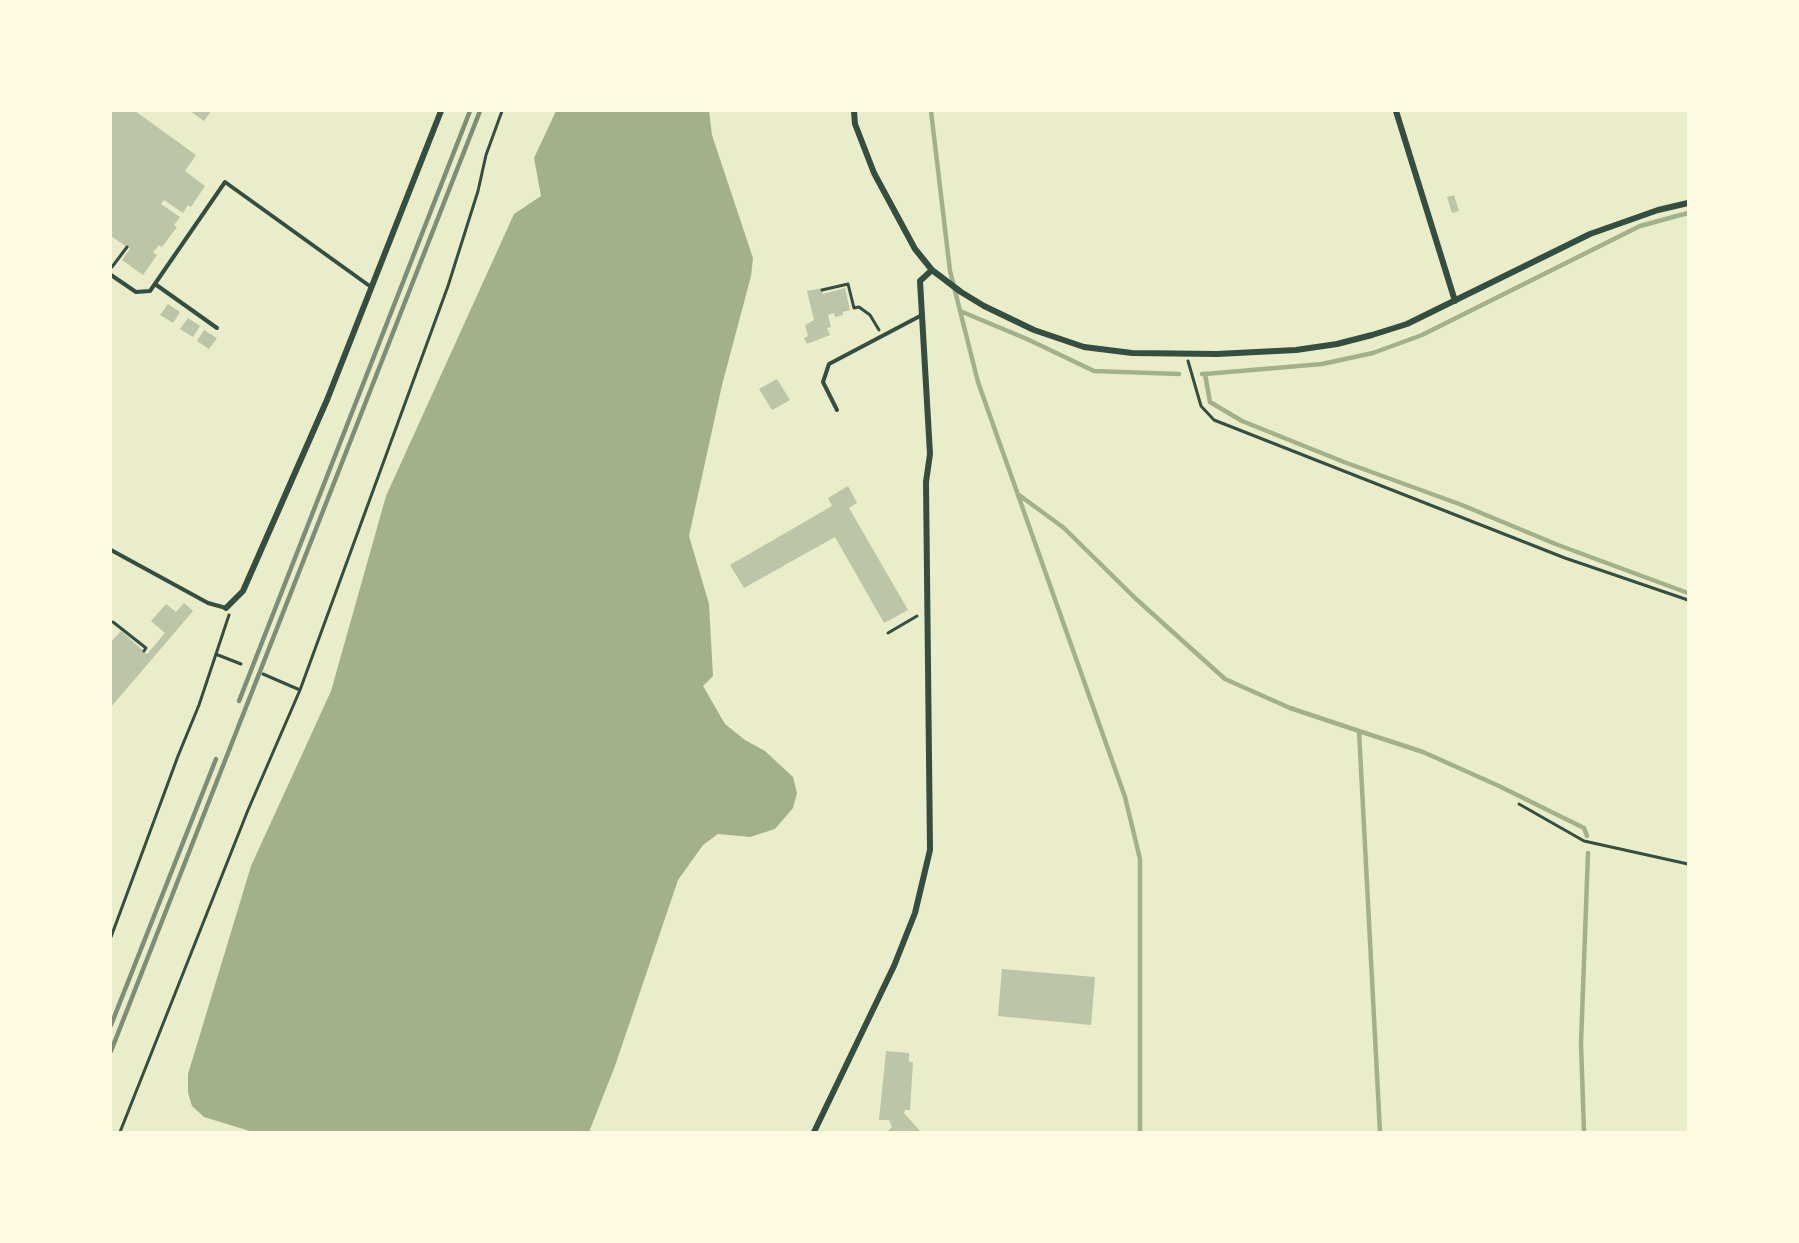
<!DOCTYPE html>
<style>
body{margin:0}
#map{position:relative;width:1799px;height:1243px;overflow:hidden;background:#e9edc9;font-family:Karla,sans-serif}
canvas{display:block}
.frame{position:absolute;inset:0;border:112px solid #fefae0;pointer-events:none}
</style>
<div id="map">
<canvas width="1799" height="1243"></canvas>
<div class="frame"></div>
</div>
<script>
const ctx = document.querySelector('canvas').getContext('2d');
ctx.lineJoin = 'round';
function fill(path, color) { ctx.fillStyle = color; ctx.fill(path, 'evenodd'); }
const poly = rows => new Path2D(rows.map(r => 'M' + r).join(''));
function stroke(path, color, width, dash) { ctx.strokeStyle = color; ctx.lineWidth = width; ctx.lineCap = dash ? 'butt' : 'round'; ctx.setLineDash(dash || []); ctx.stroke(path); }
fill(poly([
 [556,111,709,111,712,135,753,258,751,276,722,385,689,536,709,604,713,676,703,686,725,724,745,740,765,751,793,777,797,793,793,808,775,829,750,837,718,834,703,845,678,880,615,1066,589,1132,253,1132,204,1117,192,1106,188,1093,188,1074,251,866,331,691,386,496,514,214,541,196,534,158]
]), '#a3b18a');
stroke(poly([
 [931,111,950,271,978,382,1125,797,1140,859,1140,1132],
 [960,311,1027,339,1094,371,1179,374],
 [1202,374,1205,374,1210,402,1242,421,1344,462,1462,505,1558,545,1688,593],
 [1205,374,1322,364,1373,353,1422,335,1640,226,1688,213],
 [1019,495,1064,528,1135,598,1225,679,1290,708,1359,731,1380,1132],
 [1359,731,1423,752,1499,786,1584,828,1587,836],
 [1584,1132,1581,1043,1588,853]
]), '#a3b18a', 4.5);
fill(poly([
 [111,111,135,111,196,155,185,171,205,186,191,207,188,205,183,213,164,200,161,204,180,217,174,225,177,227,162,247,159,245,153,252,157,255,143,275,122,260,130,249,111,236],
 [190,111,211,111,204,121],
 [1454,195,1459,211,1452,213,1447,197],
 [822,288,823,294,845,288,850,310,843,312,843,315,835,317,834,313,828,315,831,327,827,328,830,335,807,344,804,338,808,336,805,325,814,320,807,291],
 [168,304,180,312,173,323,160,315],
 [188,318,200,326,193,337,180,329],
 [204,330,217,338,209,349,197,341],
 [777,379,790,400,772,410,759,389],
 [848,486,857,503,849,508,908,610,884,623,835,537,744,588,730,565,832,506,828,498],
 [184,603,193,611,111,707,111,642,121,631,147,654,165,633,151,621,166,604,176,612],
 [1002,969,1095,977,1091,1025,998,1016],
 [886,1051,909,1053,909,1062,913,1062,910,1110,905,1110,904,1113,921,1132,889,1132,888,1131,892,1127,889,1120,879,1120]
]), '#bcc5a7');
stroke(poly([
 [112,267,127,247],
 [822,290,848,284,854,308,859,307,870,315,879,330],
 [1188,361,1201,406,1214,420,1565,558,1688,600],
 [113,622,146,648,144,651],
 [888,633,917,616],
 [218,655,241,664],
 [263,674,300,690],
 [1519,804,1584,841,1688,864],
 [111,937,178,756,199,705,229,615],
 [120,1132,248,810,300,690,448,286,478,191,486,155,502,111]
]), '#344e41', 3);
stroke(poly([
 [111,275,136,292,150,291,225,182,371,287],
 [155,284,217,328],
 [837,410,823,382,829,364,922,315],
 [111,550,208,603,226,608]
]), '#344e41', 4);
stroke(poly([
 [854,111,855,124,874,173,915,249,932,270,961,292,984,306,1034,330,1084,347,1132,353,1217,354,1296,350,1337,344,1372,335,1407,324,1590,234,1658,210,1688,203],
 [1396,111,1455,301],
 [226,608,243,591,327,400,441,111],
 [814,1132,894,966,915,913,930,850,926,482,930,454,920,281,932,270]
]), '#344e41', 6);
stroke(poly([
 [239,701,470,111],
 [111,1025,216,759],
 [111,1051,480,111]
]), '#7c8e77', 4.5);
</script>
